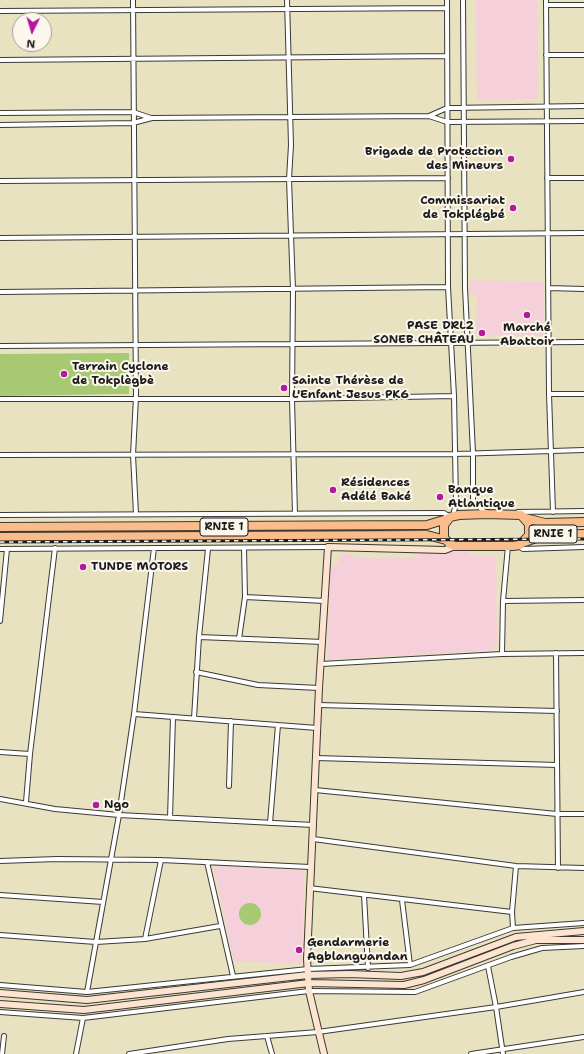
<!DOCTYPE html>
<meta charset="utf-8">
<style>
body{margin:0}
#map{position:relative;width:584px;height:1054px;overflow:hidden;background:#e9e2c0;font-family:"Shantell Sans",sans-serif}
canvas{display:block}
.north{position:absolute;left:12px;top:12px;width:40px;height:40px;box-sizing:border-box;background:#fbf7ec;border:1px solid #a29f99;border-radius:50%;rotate:185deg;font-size:11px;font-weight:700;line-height:16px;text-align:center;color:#1c1c1c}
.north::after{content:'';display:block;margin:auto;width:14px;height:18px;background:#b5179e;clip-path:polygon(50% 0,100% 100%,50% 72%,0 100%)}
</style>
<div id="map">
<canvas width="584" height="1054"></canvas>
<div class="north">N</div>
</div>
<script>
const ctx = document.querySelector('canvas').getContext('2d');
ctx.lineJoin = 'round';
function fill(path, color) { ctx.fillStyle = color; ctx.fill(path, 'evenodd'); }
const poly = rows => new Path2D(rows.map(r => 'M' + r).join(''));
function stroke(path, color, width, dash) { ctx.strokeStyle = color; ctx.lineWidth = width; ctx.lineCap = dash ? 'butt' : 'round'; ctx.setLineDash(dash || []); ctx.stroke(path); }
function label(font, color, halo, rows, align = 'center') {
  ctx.font = font + ' "Shantell Sans",sans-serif'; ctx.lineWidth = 4; ctx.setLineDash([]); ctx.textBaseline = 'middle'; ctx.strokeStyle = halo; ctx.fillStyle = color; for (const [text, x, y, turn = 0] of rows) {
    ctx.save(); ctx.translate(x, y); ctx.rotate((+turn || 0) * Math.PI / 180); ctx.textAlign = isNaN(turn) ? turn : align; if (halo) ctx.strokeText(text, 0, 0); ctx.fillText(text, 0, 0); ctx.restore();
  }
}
fill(poly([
 [476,0,537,0,538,99,477,100],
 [469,280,544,282,543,336,476,335,477,295,469,294],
 [418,552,469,552,470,556,496,556,497,645,489,651,327,659,331,566,338,564,340,553,356,556,357,558,418,557],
 [213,865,304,871,302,964,234,961]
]), '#f5cfd9');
fill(poly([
 [129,353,129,394,0,396,0,354],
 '239 914a11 11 0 1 1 22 0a11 11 0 1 1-22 0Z'
]), '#a7c972');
const street = poly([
 [133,0,136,397,133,455,136,514],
 [287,0,291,145,289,179,293,290,292,399,295,514],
 [447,0,448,287,454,396,456,503,453,516],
 [463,0,465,288,473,453,473,502,485,512],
 [546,0,549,394,553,512],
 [546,5,584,5],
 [0,11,447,8],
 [546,55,584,55],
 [0,60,447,56],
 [0,113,133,112,151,118],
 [429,116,447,108,584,106],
 [0,125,133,123,152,118,429,116,447,122,584,121],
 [547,178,584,178],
 [0,181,448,178],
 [0,238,584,233],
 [548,288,584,289],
 [0,292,448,287],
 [0,346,584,342],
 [549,394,584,394],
 [0,399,292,399,454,396],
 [0,455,455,454,584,450],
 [518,512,584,511],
 [0,515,439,513,444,513,450,517],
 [518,546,523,549,584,547],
 [244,548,245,597],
 [0,549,328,547],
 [503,601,584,600],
 [0,621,7,549],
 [199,637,323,642],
 [239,639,245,597,325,601],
 [556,653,558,868],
 [502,654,503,601,508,546],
 [321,664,502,654,584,653],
 [196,672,258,685,319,688],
 [318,705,557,711],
 [134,714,317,728],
 [194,718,199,637,208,549],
 [0,752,30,754],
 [316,758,557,765],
 [229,786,231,721],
 [315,790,557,814,584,814],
 [0,799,55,809,119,815,313,825],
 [26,802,30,754,55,548],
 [170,818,173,717],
 [270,823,278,725],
 [313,839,516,866,584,868],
 [0,861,57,859,161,860,310,867],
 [207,862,233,976],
 [309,888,512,912],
 [0,895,103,902],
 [364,895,368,968],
 [402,900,410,965],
 [513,928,512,912,516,866],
 [0,935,96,942,145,939,220,926],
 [145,939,161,860],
 [0,985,87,992,308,969,410,965,513,928,584,923],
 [87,992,119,815,134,714,154,548],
 [0,1012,83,1018,309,991,415,992,511,957,542,948,584,946],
 [267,1036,272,1054],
 [2,1054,4,1036],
 [76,1054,83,1018],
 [129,1054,228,1039,318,1032,496,1007,488,966],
 [471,1054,584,1037],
 [503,1054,496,1007,584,992]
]);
const secondary = poly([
 [0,993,87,1000,308,975,349,974,401,976,423,972,516,937,584,931],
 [0,1004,84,1010,309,983,404,985,424,980,513,946,536,940,584,940],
 [324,1054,309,991,307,959,319,688,328,547,445,550,455,546]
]);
const highway = poly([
 [487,514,521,515,529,524,529,535,520,545,513,546,455,546,450,544,444,538,444,525,450,517,459,515,487,514],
 [525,518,545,523,584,522],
 [0,527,427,525,447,519],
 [0,537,427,535,446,540],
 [525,542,544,535,584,534]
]);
stroke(street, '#3b3a35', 6);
stroke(secondary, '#3b3a35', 8);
stroke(highway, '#3b3a35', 10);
stroke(street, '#fff', 4);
stroke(secondary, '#fde4d0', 6);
stroke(highway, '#f9bc8a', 8);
const rail = poly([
 [0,542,584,539]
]);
stroke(rail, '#1c1c1c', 3);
stroke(rail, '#fbf7ec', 1.5, [4.5]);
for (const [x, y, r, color] of [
 [511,159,4,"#b5179e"],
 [513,208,4,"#b5179e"],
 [527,315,4,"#b5179e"],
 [482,333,4,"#b5179e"],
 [64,374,4,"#b5179e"],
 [284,388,4,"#b5179e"],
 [333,490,4,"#b5179e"],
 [440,497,4,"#b5179e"],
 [83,567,4,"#b5179e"],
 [96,805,4,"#b5179e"],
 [299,950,4,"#b5179e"]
]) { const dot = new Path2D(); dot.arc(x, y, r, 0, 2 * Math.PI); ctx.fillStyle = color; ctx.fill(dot); stroke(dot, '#fbf7ec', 1.5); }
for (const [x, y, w] of [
 [224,527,48],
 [553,534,48]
]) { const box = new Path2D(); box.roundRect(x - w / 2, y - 9, w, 18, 3); ctx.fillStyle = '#fbf7ec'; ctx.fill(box); stroke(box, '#1c1c1c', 1); }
label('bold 11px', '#1c1c1c', null, [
 ["RNIE 1",224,527],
 ["RNIE 1",553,534]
]);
label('bold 12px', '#1c1c1c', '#fbf7ec', [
 ["Brigade de Protection",503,152,"right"],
 ["des Mineurs",503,166,"right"],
 ["Commissariat",505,201,"right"],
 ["de Tokplégbé",505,215,"right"],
 ["PASE DRL2",474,326,"right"],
 ["SONEB CHÂTEAU",474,340,"right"],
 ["Marché",527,328,"center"],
 ["Abattoir",527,342,"center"],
 ["Terrain Cyclone",72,367],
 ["de Tokplègbè",72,381],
 ["Sainte Thérèse de",292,381],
 ["L'Enfant Jesus PK6",292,395],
 ["Résidences",341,483],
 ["Adélé Baké",341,497],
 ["Banque",448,490],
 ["Atlantique",448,504],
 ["TUNDE MOTORS",91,567],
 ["Ngo",104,805],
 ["Gendarmerie",307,943],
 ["Agblanguandan",307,957]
], 'left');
</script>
